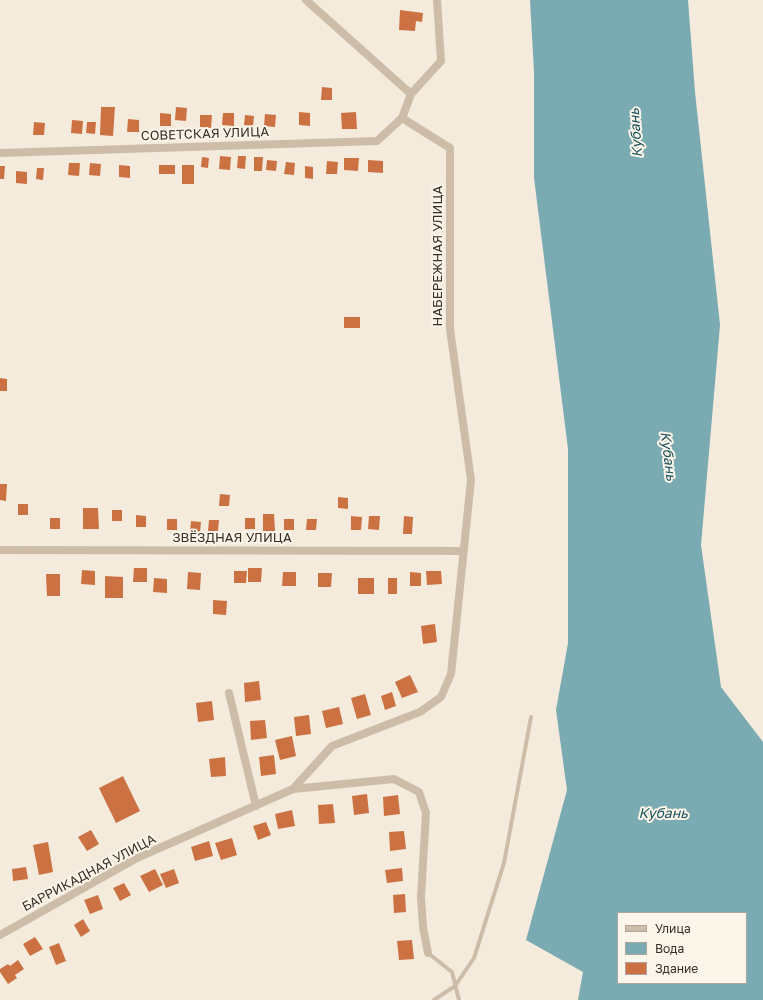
<!DOCTYPE html>
<meta charset="utf-8">
<style>
body{margin:0}
#map{position:relative;width:763px;height:1000px;overflow:hidden;background:#f4ebdd;font-family:"Golos Text",sans-serif}
canvas{display:block}
.legend{position:absolute;left:617px;top:912px;width:130px;height:72px;box-sizing:border-box;background:#fbf5ea;border:1px solid #ada69c;margin:0;padding:5px 7px;list-style:none;font-size:12px;color:#392f28}
.legend li{display:flex;align-items:center;gap:8px;height:20px}
.legend b{width:20px;border:1px solid #ada69c}
</style>
<div id="map">
<canvas width="763" height="1000"></canvas>
<ul class="legend">
<li><b style="height:5px;background:#cdbda8"></b>Улица</li>
<li><b style="height:11px;background:#7aaab2"></b>Вода</li>
<li><b style="height:11px;background:#cc7242"></b>Здание</li>
</ul>
</div>
<script>
const ctx = document.querySelector('canvas').getContext('2d');
ctx.lineJoin = 'round';
function fill(path, color) { ctx.fillStyle = color; ctx.fill(path, 'evenodd'); }
const poly = rows => new Path2D(rows.map(r => 'M' + r).join(''));
function stroke(path, color, width, dash) { ctx.strokeStyle = color; ctx.lineWidth = width; ctx.lineCap = dash ? 'butt' : 'round'; ctx.setLineDash(dash || []); ctx.stroke(path); }
function label(font, color, halo, rows, align = 'center') {
  ctx.font = font + ' "Golos Text",sans-serif'; ctx.lineWidth = 4; ctx.setLineDash([]); ctx.textBaseline = 'middle'; ctx.strokeStyle = halo; ctx.fillStyle = color; for (const [text, x, y, turn = 0] of rows) {
    ctx.save(); ctx.translate(x, y); ctx.rotate((+turn || 0) * Math.PI / 180); ctx.textAlign = isNaN(turn) ? turn : align; if (halo) ctx.strokeText(text, 0, 0); ctx.fillText(text, 0, 0); ctx.restore();
  }
}
fill(poly([
 [530,0,688,0,695,92,720,325,701,545,721,687,763,742,763,1000,578,1000,583,972,526,940,567,790,556,710,568,643,568,449,534,178,534,72],
 [618,913,746,913,746,983,618,983]
]), '#7aaab2');
fill(poly([
 [400,10,423,13,422,22,416,21,415,31,399,30],
 [322,87,332,88,332,100,321,100],
 [101,107,115,107,113,136,100,135],
 [176,107,187,108,186,121,175,120],
 [299,112,310,113,310,126,299,125],
 [356,112,357,129,342,129,341,113],
 [160,113,171,114,171,126,160,126],
 [223,113,234,113,234,126,222,125],
 [265,114,276,115,275,127,264,126],
 [200,115,212,115,211,128,200,127],
 [245,115,254,116,253,126,244,125],
 [128,119,139,120,139,132,127,132],
 [72,120,83,121,82,134,71,133],
 [34,122,45,123,44,135,33,135],
 [87,122,96,122,95,134,86,133],
 [220,156,231,157,230,170,219,169],
 [238,156,246,156,245,169,237,168],
 [202,157,209,158,208,168,201,167],
 [254,157,263,157,262,171,254,171],
 [344,158,359,158,358,171,344,170],
 [267,160,277,161,276,171,266,170],
 [368,160,383,161,383,173,368,172],
 [327,161,338,162,337,174,326,174],
 [286,162,295,163,294,175,284,174],
 [69,163,80,163,79,176,68,175],
 [90,163,101,164,100,176,89,175],
 [119,165,130,166,130,178,119,177],
 [159,165,175,165,175,174,159,174],
 [182,165,194,165,194,184,182,184],
 [0,166,5,166,4,179,0,179],
 [305,166,313,167,313,179,305,178],
 [37,168,44,168,43,180,36,179],
 [16,171,27,172,27,184,16,183],
 [344,317,360,317,360,328,344,328],
 [0,378,7,379,7,391,0,391],
 [0,484,7,484,6,501,0,500],
 [220,494,230,495,229,506,219,506],
 [338,497,348,498,348,509,338,508],
 [18,504,28,504,28,515,18,515],
 [83,508,98,508,99,529,83,529],
 [112,510,122,510,122,521,112,521],
 [263,514,274,514,275,531,263,531],
 [136,515,146,516,146,527,136,527],
 [351,516,362,517,361,530,351,530],
 [369,516,380,516,379,530,368,529],
 [404,516,413,517,412,534,403,534],
 [50,518,60,518,60,529,50,529],
 [245,518,255,518,255,529,245,529],
 [167,519,177,519,177,530,167,530],
 [284,519,294,519,294,530,284,530],
 [307,519,317,519,316,530,306,530],
 [209,520,219,520,218,531,208,531],
 [191,521,201,522,200,533,190,532],
 [134,568,147,568,147,582,133,582],
 [248,568,262,568,261,582,248,582],
 [82,570,95,571,95,585,81,584],
 [234,571,247,571,246,583,234,583],
 [426,571,441,571,442,584,427,585],
 [188,572,201,573,200,590,187,589],
 [283,572,296,572,296,586,282,586],
 [410,572,421,573,421,586,410,586],
 [318,573,332,573,331,587,318,587],
 [46,574,60,574,60,596,47,596],
 [105,576,123,577,123,598,105,598],
 [154,578,167,579,167,593,153,592],
 [358,578,374,578,374,594,358,594],
 [388,578,397,578,397,594,388,594],
 [213,600,227,601,226,615,213,614],
 [435,624,437,642,423,644,421,626],
 [410,675,418,692,402,698,395,682],
 [259,681,261,700,245,702,244,683],
 [392,692,396,706,385,710,381,696],
 [365,694,371,715,357,719,351,698],
 [212,701,214,720,198,722,196,703],
 [339,707,343,724,326,728,322,711],
 [309,715,311,734,296,736,294,717],
 [265,720,267,738,251,740,250,721],
 [292,736,296,756,280,760,275,740],
 [274,755,276,774,261,776,259,757],
 [225,757,226,776,211,777,209,759],
 [123,776,140,811,116,823,99,788],
 [367,794,369,813,354,815,352,796],
 [398,795,400,814,384,816,383,797],
 [333,804,335,823,319,824,318,805],
 [292,810,295,826,278,829,275,814],
 [266,822,271,835,258,840,253,826],
 [91,830,99,844,87,851,78,837],
 [404,831,406,849,390,851,389,832],
 [232,838,237,855,221,860,215,843],
 [209,841,213,856,195,861,191,847],
 [48,842,53,872,39,875,33,845],
 [26,867,28,879,13,881,12,869],
 [402,868,403,881,387,883,385,870],
 [155,869,163,885,149,892,140,876],
 [174,869,179,883,166,888,160,874],
 [124,883,131,895,120,901,113,888],
 [405,894,406,912,394,913,393,895],
 [98,895,103,909,90,914,84,900],
 [83,919,90,931,81,937,74,925],
 [35,937,43,949,30,956,23,944],
 [412,940,414,959,399,960,397,941],
 [59,943,66,961,56,965,49,947],
 [18,960,24,969,15,975,17,978,8,984,0,972,0,969,8,964,10,966]
]), '#cc7242');
stroke(poly([
 [428,953,452,972,459,1000],
 [434,1000,455,986,474,958,504,863,531,717]
]), '#cdbda8', 4);
stroke(poly([
 [306,0,411,94],
 [0,153,377,141,402,118],
 [0,550,464,551],
 [229,693,256,806],
 [293,789,332,746,420,712,441,697,451,674,471,480,450,329,450,148,402,118,411,94,441,61,437,0],
 [0,935,137,858,293,789,394,779,419,792,426,813,421,897,423,927,428,953]
]), '#cdbda8', 8);
label('13px', '#392f28', '#fbf5ea', [
 ["СОВЕТСКАЯ УЛИЦА",205,134,-2],
 ["НАБЕРЕЖНАЯ УЛИЦА",438,256,-90],
 ["ЗВЁЗДНАЯ УЛИЦА",232,538],
 ["БАРРИКАДНАЯ УЛИЦА",89,873,-28]
]);
label('italic 14px', '#1b525d', '#fbf5ea', [
 ["Кубань",636,133,-94],
 ["Кубань",668,456,83],
 ["Кубань",663,814]
]);
</script>
